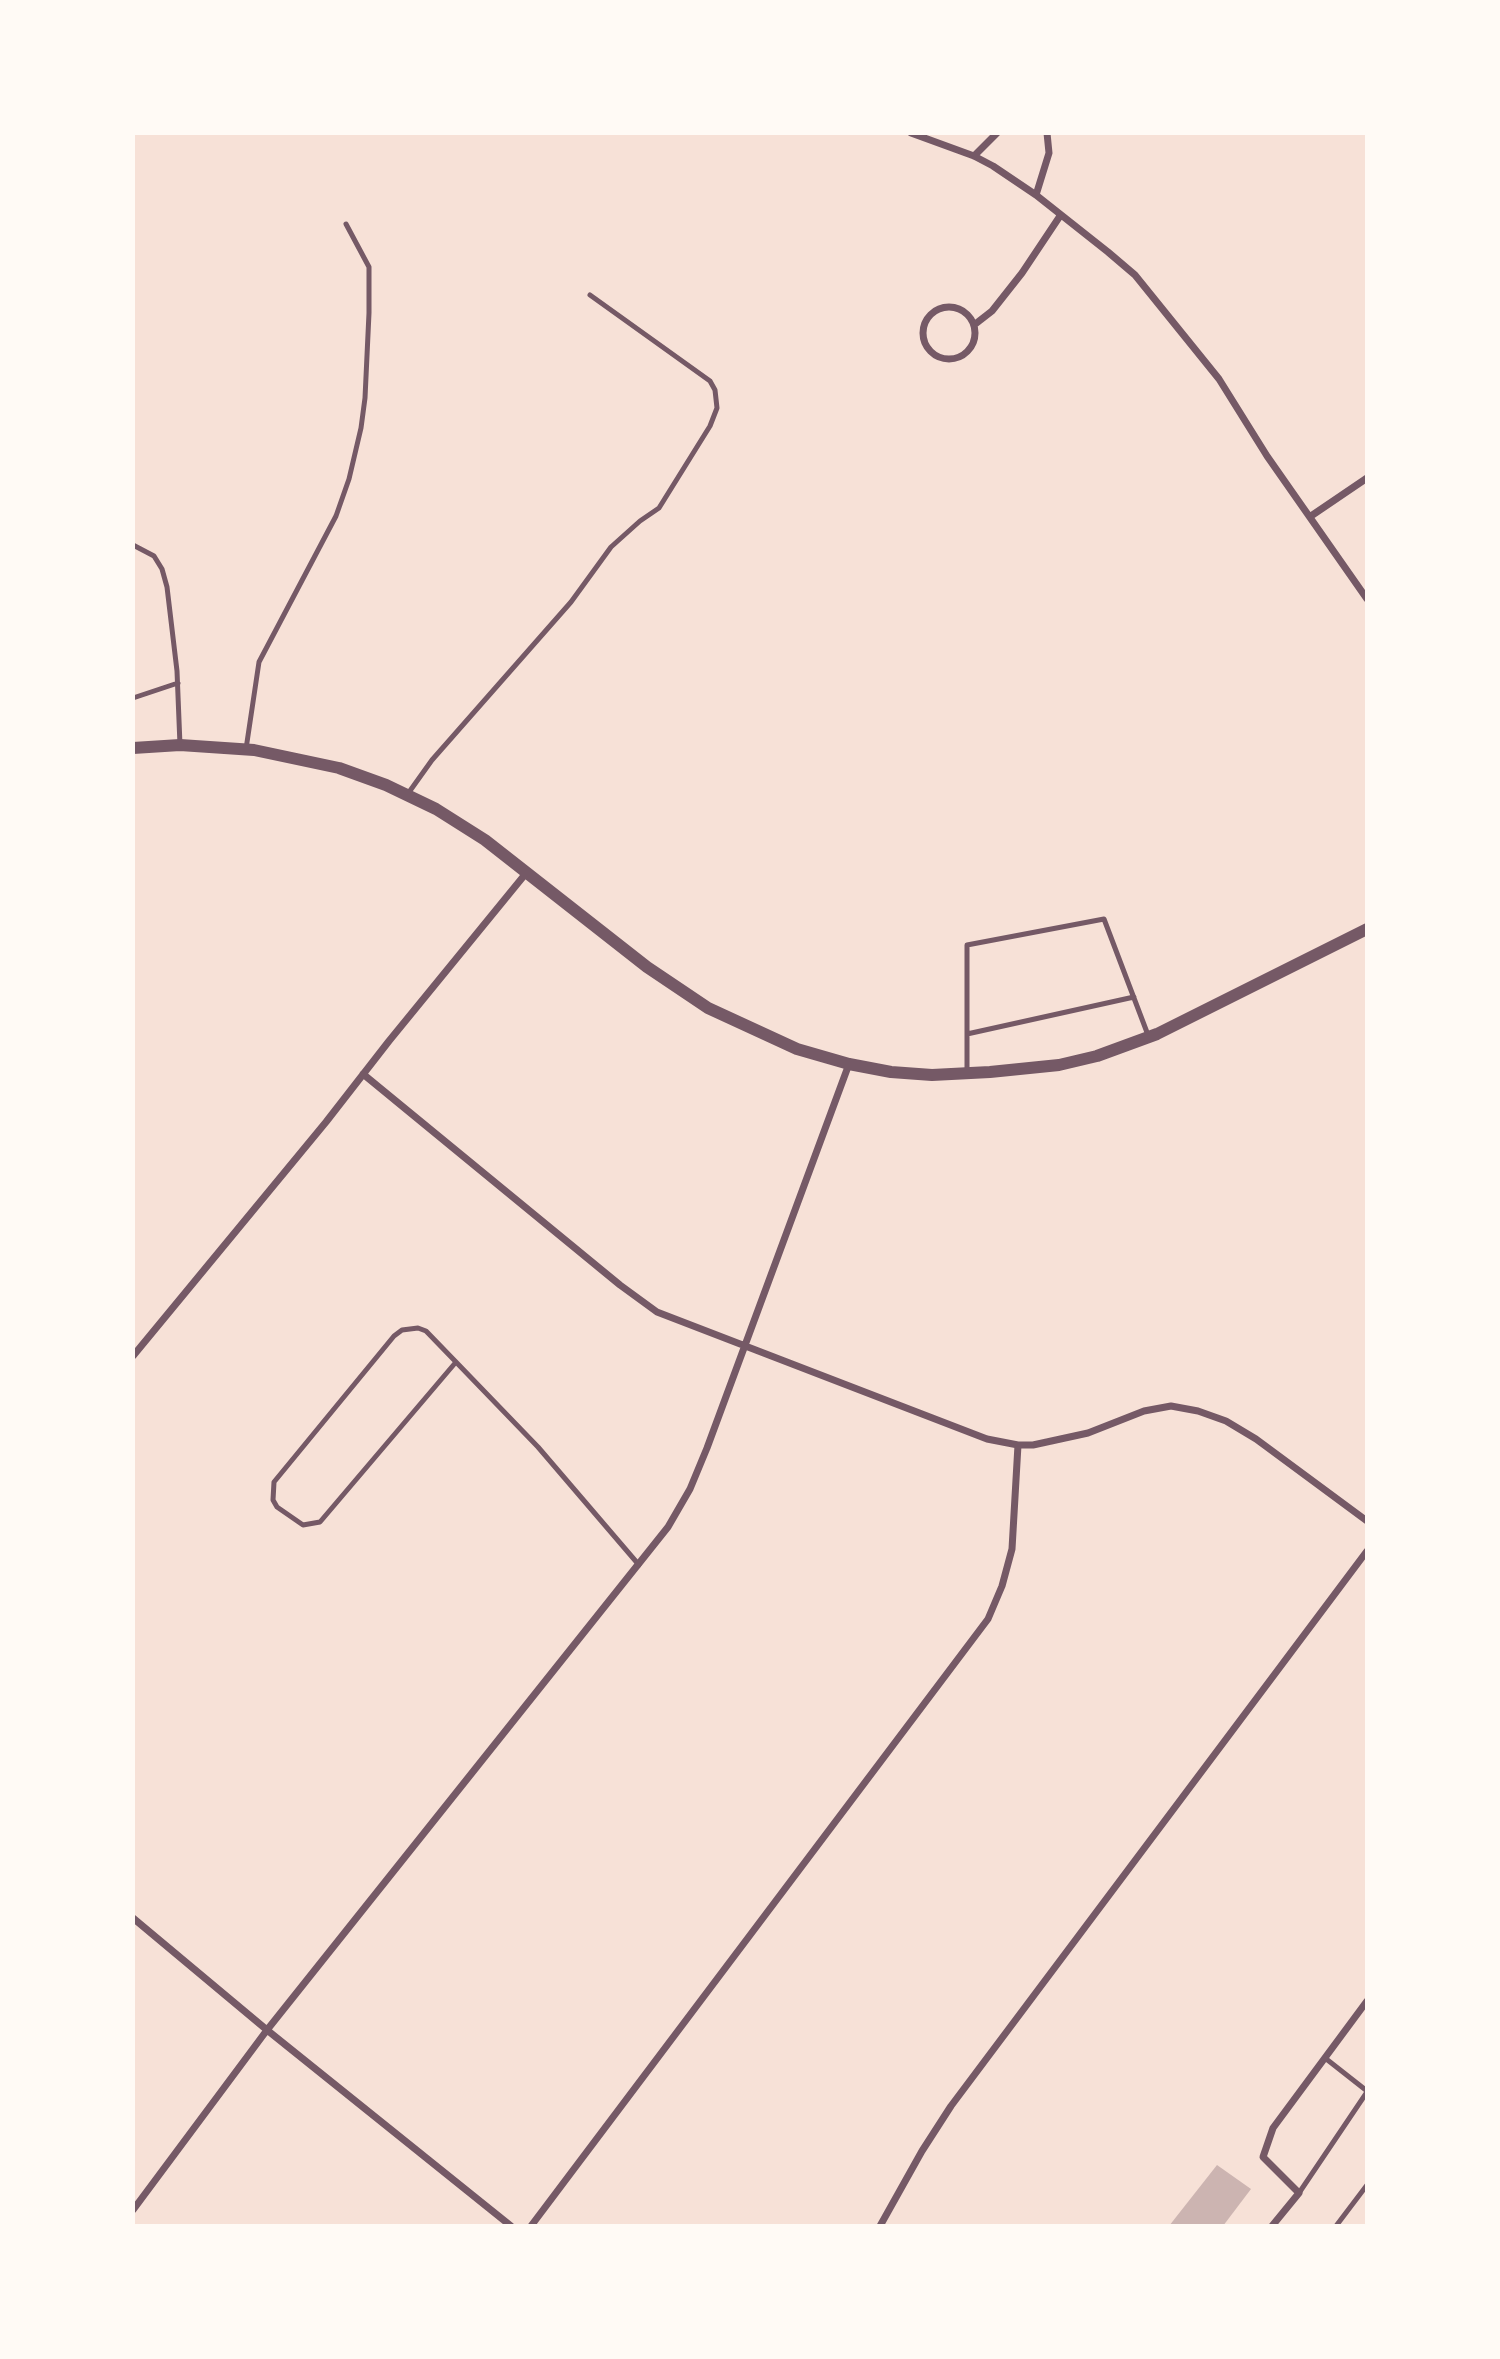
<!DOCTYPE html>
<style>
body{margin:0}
#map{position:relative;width:1500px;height:2359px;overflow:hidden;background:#f7e1d7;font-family:"DM Sans",sans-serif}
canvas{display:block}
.frame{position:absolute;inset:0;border:135px solid #fffaf5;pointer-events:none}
</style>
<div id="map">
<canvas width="1500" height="2359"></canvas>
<div class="frame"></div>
</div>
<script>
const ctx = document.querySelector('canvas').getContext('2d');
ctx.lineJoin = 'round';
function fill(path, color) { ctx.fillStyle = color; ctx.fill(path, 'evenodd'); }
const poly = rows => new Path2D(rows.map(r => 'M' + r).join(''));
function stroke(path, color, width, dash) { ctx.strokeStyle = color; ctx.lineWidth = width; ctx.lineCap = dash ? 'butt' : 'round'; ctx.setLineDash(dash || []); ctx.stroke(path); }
fill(poly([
 [1217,2165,1251,2189,1223,2226,1169,2226]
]), '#ccb4b1');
stroke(poly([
 [133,545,154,556,162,569,167,587,177,671,180,745],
 [133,698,178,683],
 [246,749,259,662,336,516,349,479,361,428,365,398,369,313,369,267,346,224],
 [407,795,432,760,571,602,611,547,640,521,659,508,710,426,717,408,715,390,710,381,590,295],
 [967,1034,1134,997],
 [967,1073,967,945,1104,919,1148,1035],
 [456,1362,320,1522,303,1525,277,1507,273,1500,274,1482,394,1336,402,1330,418,1328,426,1331,456,1362,538,1447,639,1565],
 [1325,2058,1367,2091],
 [1299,2193,1367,2092],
 [1336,2226,1367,2185]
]), '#755966', 5);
stroke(poly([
 [911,133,974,156,993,166,1036,195,1108,252,1135,275,1219,379,1267,456,1367,599],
 [974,156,997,133],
 [1036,195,1049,153,1047,133],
 '923 333a26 26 0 1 1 52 0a26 26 0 1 1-52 0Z',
 [974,325,992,311,1022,273,1060,216],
 [1311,516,1367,478],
 [363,1074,620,1285,657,1312,987,1439,1018,1445,1033,1445,1088,1433,1144,1411,1171,1406,1198,1411,1226,1421,1256,1439,1367,1521],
 [133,1356,326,1122,389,1041,527,872],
 [133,1918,267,2030,511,2226],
 [133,2210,267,2030,668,1527,690,1489,707,1448,849,1064],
 [531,2226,988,1619,1002,1586,1012,1549,1018,1445],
 [880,2226,922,2151,951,2106,1367,1551],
 [1272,2226,1299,2193,1263,2157,1273,2128,1367,2001]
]), '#755966', 7);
stroke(poly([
 [133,748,180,745,254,750,339,768,386,785,436,809,485,840,647,967,708,1008,797,1049,849,1064,891,1072,932,1075,990,1072,1059,1065,1097,1056,1157,1034,1367,929]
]), '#755966', 12);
</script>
